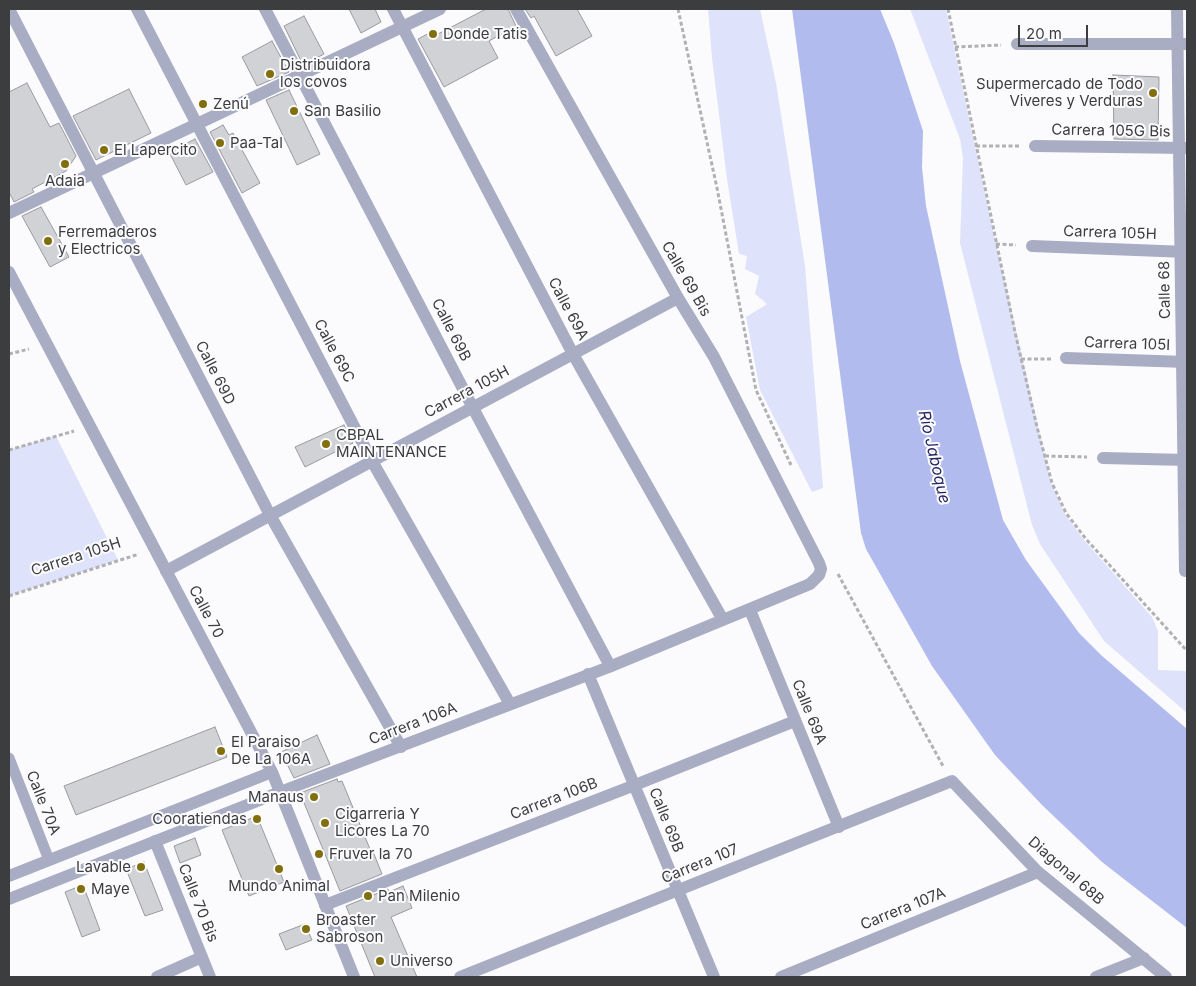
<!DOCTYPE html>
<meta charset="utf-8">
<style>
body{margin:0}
#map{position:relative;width:1196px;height:986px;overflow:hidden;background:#fbfbfe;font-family:Inter,sans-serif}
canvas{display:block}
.frame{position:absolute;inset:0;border:10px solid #3c3d3f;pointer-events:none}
.scale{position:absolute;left:1018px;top:25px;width:70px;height:22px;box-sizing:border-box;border:2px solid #3c3d3f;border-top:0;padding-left:6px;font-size:15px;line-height:18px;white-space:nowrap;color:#3c3d3f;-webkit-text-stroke:4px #fbfbfe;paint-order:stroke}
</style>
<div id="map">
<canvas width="1196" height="986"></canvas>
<div class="frame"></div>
<div class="scale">20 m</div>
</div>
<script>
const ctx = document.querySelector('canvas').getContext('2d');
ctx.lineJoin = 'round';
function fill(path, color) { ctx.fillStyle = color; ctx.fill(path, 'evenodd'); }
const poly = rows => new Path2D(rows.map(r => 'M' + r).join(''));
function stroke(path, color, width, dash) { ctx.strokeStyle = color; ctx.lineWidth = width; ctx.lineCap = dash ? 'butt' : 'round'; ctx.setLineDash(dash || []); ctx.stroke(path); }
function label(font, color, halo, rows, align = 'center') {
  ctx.font = font + ' Inter,sans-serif'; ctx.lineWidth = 4; ctx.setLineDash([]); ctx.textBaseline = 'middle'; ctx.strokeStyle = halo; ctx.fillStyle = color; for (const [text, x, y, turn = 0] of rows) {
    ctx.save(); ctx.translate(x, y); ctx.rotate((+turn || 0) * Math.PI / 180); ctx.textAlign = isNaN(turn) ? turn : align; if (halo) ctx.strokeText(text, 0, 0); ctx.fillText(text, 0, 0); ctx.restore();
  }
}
fill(poly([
 [708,9,760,9,776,83,805,266,823,488,812,492,760,390,746,317,767,304,755,294,759,276,745,269,747,256,739,254,727,179,712,58],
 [910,9,946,9,990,217,1051,483,1065,514,1084,540,1152,617,1158,631,1158,670,1187,671,1187,713,1104,641,1040,544,1032,525,960,243,963,158,960,139],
 [56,436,118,560,9,596,9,450]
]), '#dee2fa');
fill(poly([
 [792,9,880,9,894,43,923,131,922,167,926,206,960,361,1003,520,1026,560,1079,633,1101,655,1187,729,1187,928,1102,862,1042,805,995,755,932,666,866,549,861,533]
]), '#b2bbed');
const building = poly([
 [349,9,375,9,381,22,361,33,349,9],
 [486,9,508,9,516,26,489,41,498,58,444,87,418,39,435,30,438,34,486,9],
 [525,9,577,9,592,36,556,56,534,16,531,18,525,9],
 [304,16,324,54,303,65,284,26,304,16],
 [272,41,289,72,257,86,242,57,272,41],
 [1113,75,1159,77,1158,140,1114,139,1113,75],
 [27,83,50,127,59,123,76,156,66,171,32,189,34,192,14,202,9,192,9,92,27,83],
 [129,89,151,133,96,160,73,116,129,89],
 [289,90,320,154,297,165,266,100,289,90],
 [223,125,229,135,233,133,260,183,242,193,210,132,223,125],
 [195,139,213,172,186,185,169,152,195,139],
 [41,207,69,257,50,267,22,216,41,207],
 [344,425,353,443,305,467,295,447,344,425],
 [215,727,227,757,76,815,64,786,215,727],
 [317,735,330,764,294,778,281,752,317,735],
 [337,779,338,782,342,781,370,849,372,849,382,874,340,891,300,793,337,779],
 [257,816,284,882,249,896,222,830,257,816],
 [195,838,201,855,180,863,174,846,195,838],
 [144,862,163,910,145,916,126,869,144,862],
 [83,885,100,930,82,937,65,892,83,885],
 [403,886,412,908,391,917,417,977,375,977,346,906,388,889,389,892,403,886],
 [305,924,312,940,286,950,279,934,305,924]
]);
fill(building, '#d1d2d6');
stroke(building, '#999a9f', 1);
stroke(poly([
 [678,9,717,188,756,390,791,465],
 [948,9,1015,332,1037,427,1052,483,1066,513,1086,539,1187,651],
 [955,47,1001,45],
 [976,146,1019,146],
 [996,244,1016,245],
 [9,354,29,349],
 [1021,359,1051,359],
 [9,450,74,431],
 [1045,456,1087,457],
 [838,574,943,766],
 [9,596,139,554]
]), '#b1b1b4', 3, [4, 2.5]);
stroke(poly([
 [9,758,49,860]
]), '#a9adc3', 11);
stroke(poly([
 [9,9,270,515,401,747],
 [137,9,372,461,510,704],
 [265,9,473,408,610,666],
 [393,9,573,354,723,620],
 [1017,44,1187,44],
 [1035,146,1187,148],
 [1032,246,1187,252],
 [1066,358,1187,362],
 [1103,458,1187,460],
 [166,571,678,298],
 [750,610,839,827],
 [588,674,714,977],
 [280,792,609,667,810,584,819,575,821,569,819,563,714,357,678,298,516,9],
 [155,841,210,977],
 [325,905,635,785,795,721],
 [157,977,202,957],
 [460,977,952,781,1038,872,1166,977],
 [781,977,1038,872],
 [1096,977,1144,958]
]), '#a9adc3', 12);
stroke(poly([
 [1177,9,1185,571,1187,571],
 [9,213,440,9],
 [9,272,272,772,354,977],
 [9,876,272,772],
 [9,899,280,792]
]), '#a9adc3', 12);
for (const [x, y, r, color] of [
 [433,34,5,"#816f0d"],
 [270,74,5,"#816f0d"],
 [1153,93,5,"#816f0d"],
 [203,104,5,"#816f0d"],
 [294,111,5,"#816f0d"],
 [220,143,5,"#816f0d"],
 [104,150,5,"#816f0d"],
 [65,164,5,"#816f0d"],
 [48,241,5,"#816f0d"],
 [326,444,5,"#816f0d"],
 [221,751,5,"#816f0d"],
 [314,797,5,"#816f0d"],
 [257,819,5,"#816f0d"],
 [325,823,5,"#816f0d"],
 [319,854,5,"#816f0d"],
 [141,867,5,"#816f0d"],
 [279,869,5,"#816f0d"],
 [81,889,5,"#816f0d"],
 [368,896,5,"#816f0d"],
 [306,929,5,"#816f0d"],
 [380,961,5,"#816f0d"]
]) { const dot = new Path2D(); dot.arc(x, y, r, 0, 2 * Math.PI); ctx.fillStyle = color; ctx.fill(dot); stroke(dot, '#fbfbfe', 2); }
label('15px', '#3c3d3f', '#fbfbfe', [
 ["Donde Tatis",443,34],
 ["Distribuidora",280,65],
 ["los covos",280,82],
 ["Supermercado de Todo",1143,84,"right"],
 ["Viveres y Verduras",1143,101,"right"],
 ["Zenú",213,104],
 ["San Basilio",304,111],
 ["Paa-Tal",230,143],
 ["El Lapercito",114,150],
 ["Adaia",65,181,"center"],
 ["Ferremaderos",58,232],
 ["y Electricos",58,249],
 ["CBPAL",336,435],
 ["MAINTENANCE",336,452],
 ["El Paraiso",231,742],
 ["De La 106A",231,759],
 ["Manaus",304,797,"right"],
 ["Cigarreria Y",335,814],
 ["Licores La 70",335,831],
 ["Cooratiendas",247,819,"right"],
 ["Fruver la 70",329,854],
 ["Lavable",131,867,"right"],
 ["Mundo Animal",279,886,"center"],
 ["Maye",91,889],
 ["Pan Milenio",378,896],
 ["Broaster",316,920],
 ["Sabroson",316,937],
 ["Universo",390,961]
], 'left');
label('15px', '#3c3d3f', '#fbfbfe', [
 ["Carrera 105G Bis",1111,131,1],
 ["Carrera 105H",1110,233,2],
 ["Calle 69 Bis",686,279,60],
 ["Calle 68",1165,290,-91],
 ["Calle 69A",568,309,62],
 ["Calle 69B",451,330,63],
 ["Carrera 105I",1127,344,2],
 ["Calle 69C",334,351,62],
 ["Calle 69D",215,373,63],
 ["Carrera 105H",467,392,-28],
 ["Carrera 105H",76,557,-18],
 ["Calle 70",206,612,62],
 ["Calle 69A",809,712,68],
 ["Carrera 106A",413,724,-21],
 ["Carrera 106B",554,799,-21],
 ["Calle 70A",43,803,68],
 ["Calle 69B",666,820,68],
 ["Carrera 107",700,864,-22],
 ["Diagonal 68B",1066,871,41],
 ["Calle 70 Bis",198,903,68],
 ["Carrera 107A",903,909,-22]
]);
label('italic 16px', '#252761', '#fbfbfe', [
 ["Río Jaboque",934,457,77]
]);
</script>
